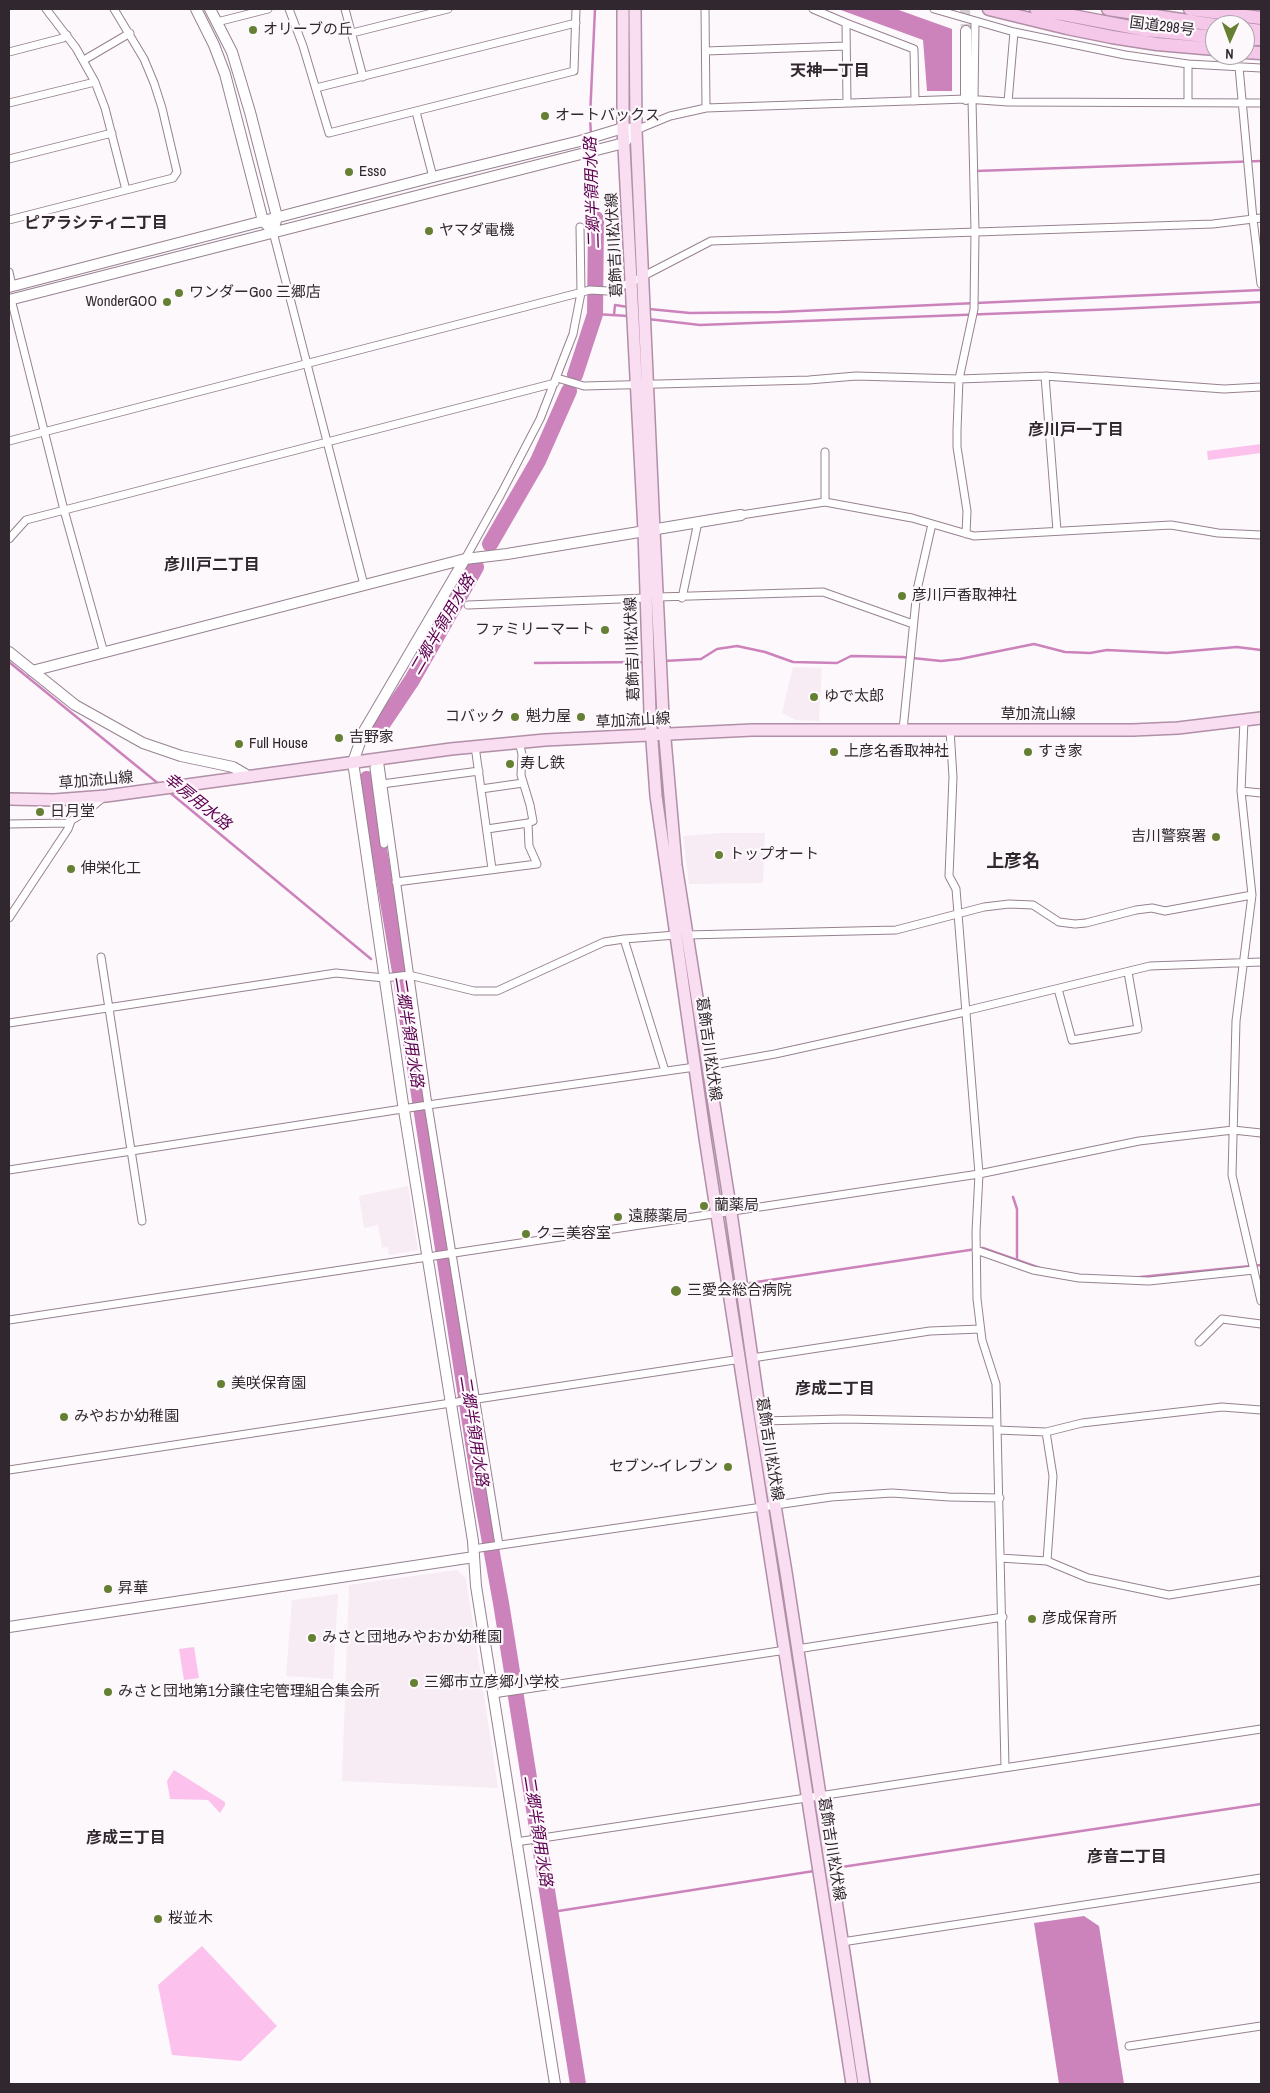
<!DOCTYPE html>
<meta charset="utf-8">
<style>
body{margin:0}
#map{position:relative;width:1270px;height:2093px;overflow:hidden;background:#fdf8fc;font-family:"Archivo Narrow",sans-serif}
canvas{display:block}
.frame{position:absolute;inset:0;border:10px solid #31282f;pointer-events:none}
.north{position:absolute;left:1205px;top:15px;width:50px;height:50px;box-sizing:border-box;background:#fdf8fc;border:1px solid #aba5aa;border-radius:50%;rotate:182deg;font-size:14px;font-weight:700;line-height:20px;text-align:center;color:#31282f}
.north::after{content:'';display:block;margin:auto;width:18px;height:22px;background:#657f33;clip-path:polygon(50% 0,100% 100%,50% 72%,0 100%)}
</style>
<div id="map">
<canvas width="1270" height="2093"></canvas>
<div class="frame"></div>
<div class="north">N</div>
</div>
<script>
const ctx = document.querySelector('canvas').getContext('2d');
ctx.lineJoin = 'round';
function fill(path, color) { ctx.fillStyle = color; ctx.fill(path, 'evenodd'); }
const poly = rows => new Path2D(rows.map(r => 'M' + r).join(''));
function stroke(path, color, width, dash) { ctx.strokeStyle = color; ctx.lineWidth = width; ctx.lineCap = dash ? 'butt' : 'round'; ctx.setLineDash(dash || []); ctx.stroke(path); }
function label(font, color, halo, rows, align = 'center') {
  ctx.font = font + ' "Archivo Narrow","Noto Sans JP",sans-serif'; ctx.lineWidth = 4.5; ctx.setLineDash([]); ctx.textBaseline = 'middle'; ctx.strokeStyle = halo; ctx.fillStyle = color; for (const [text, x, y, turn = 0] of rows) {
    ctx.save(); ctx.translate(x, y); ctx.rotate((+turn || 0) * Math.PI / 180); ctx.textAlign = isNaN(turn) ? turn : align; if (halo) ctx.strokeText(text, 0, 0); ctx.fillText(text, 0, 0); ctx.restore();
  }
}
fill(poly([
 [793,667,822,668,819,721,796,720,782,713],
 [721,833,765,833,763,883,689,884,683,836],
 [408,1186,418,1250,389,1255,388,1247,382,1248,378,1225,364,1228,359,1196],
 [457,1570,466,1578,498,1788,342,1781,349,1585],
 [338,1594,333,1679,286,1676,292,1600]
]), '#f7ebf4');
fill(poly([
 [1261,444,1261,453,1208,460,1207,451],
 [194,1647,199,1678,184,1680,179,1649],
 [174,1770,225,1802,225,1805,220,1813,208,1800,170,1799,167,1781],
 [202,1946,277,2026,241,2061,172,2055,158,1985]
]), '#fcc2ed');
fill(poly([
 [838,9,896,9,952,29,952,91,927,91,923,40],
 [1084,1916,1099,1926,1124,2084,1059,2084,1034,1923]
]), '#cc83bb');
stroke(poly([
 [591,135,590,117,595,9],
 [592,153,596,219],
 [976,171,1261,161],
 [649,309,690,313,779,312,1261,290],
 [595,314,628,316],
 [614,315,615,305,628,307],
 [648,319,700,325,1117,309,1261,302],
 [664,661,701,659,717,649,737,646,765,652,793,662,837,663,851,656,903,657,941,661,960,659,1034,644,1065,652,1090,653,1107,650,1167,653,1237,647,1261,650],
 [9,662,160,785],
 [535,663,644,662],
 [168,791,371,959],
 [1013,1197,1017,1209,1017,1260],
 [1140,1277,1261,1265],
 [750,1283,983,1248,1040,1268],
 [835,1868,1261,1804],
 [552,1912,814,1871]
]), '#cc83bb', 2.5);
stroke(poly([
 [575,375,595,314,596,219],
 [490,544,538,461,569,391],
 [377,732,412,680,476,567],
 [367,779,400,972,480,1487,501,1603,578,2084]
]), '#cc83bb', 16);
stroke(poly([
 [965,9,966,31]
]), '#d4ced3', 10, [10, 5]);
const street = poly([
 [46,9,76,48,95,82,105,108,126,190],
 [289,9,303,46,329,133,574,71,576,9],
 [345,9,363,77],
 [705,9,706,108],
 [813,9,846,23,847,103],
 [934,9,1014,32,1125,55,1188,64,1261,68],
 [217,22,268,9],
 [846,23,914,49,915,101],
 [352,33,448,9],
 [706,51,846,46],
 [9,52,63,38,67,35],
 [84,60,130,33],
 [1239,67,1253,219,1261,284],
 [316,88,576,23],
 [974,100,975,22],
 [1008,102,1014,32],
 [1188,102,1188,64],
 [9,103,95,82],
 [416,112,433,177],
 [636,130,670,116,706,108,966,99,1008,102,1261,103],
 [9,159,112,133],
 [9,220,173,178,177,172,162,108,154,83,144,59,114,9],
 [273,232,364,585],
 [9,272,12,286],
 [11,299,64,510,104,653],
 [1045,376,1057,531],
 [557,378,584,386,809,380,856,376,959,379,1045,376,1224,389,1261,387],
 [9,441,590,290,608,291,632,282,711,241,1213,224,1261,218],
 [825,452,825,502],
 [741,515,825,502,912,518,974,536,1171,525,1218,533,1261,535],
 [966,534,967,511,957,447,957,430,959,379,974,309,975,231,972,100],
 [9,539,26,520,555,383],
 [465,559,501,494,540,419,573,334,581,293,580,227],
 [658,597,823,592,913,624],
 [682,598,698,522],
 [468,605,646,598],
 [1244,720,1241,791,1252,895,1236,1021,1232,1175,1261,1301],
 [903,730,917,590,932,524],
 [950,730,953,777,949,876,956,889,979,1174,976,1232,977,1299,982,1340,996,1384,1005,1767],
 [475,746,492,869],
 [379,758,428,1105,499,1545],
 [374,768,384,844],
 [382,784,479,771],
 [481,789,523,783],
 [1241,791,1261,793],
 [9,824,67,823,87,811,105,796],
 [487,829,528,823],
 [396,882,537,864,529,846,528,823,533,821,530,805,521,775,522,754,519,742],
 [9,918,68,829,71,821],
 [686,935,896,930,984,907,1009,904,1033,905,1059,922,1075,924,1086,923,1136,910,1152,908,1165,911,1252,895],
 [624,939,665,1071],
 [101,957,142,1221],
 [1058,989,1072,1040,1138,1029,1128,972],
 [965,1011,1150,966,1261,962],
 [9,1023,336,973,384,978,409,975,474,991,497,991,604,942,624,939,676,935],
 [707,1066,775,1054,965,1012],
 [9,1170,428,1105,695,1067],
 [976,1250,1033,1270,1079,1278,1149,1281,1254,1270],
 [9,1320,979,1174,1139,1141,1233,1130,1261,1133],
 [1199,1342,1222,1319,1261,1324],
 [752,1358,930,1331,980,1329],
 [761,1421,844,1419,997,1422],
 [997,1430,1046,1432,1082,1423,1222,1407,1261,1410],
 [1046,1432,1053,1476,1047,1561],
 [9,1470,741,1359],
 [473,1549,831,1497,892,1493,949,1497,1000,1498],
 [1000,1558,1047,1561,1088,1578,1169,1595,1261,1580],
 [797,1649,1003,1617],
 [493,1694,786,1650],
 [516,1842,1261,1729],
 [842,1942,1261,1878],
 [1129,2046,1261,2026]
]);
const secondary = poly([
 [196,9,214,45,225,74,263,221,268,226],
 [210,9,232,52,250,112,277,217,275,224],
 [966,31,966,99],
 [9,287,433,177,580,141,623,128,630,129],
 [9,300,624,143,628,138],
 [465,559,364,731,353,762,403,1104,473,1541,476,1586,555,2084],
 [9,652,75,705,143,743,181,756,233,767,250,777],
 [32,671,465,559,507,554,741,515],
 [9,1627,474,1557]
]);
const primary = poly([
 [623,9,623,128,644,531,650,713,656,796,705,1138,852,2084],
 [635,9,636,130,654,530,663,716,676,865,731,1212,761,1421,786,1572,864,2084],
 [9,799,54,800,106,796,451,749,545,740,752,730,1133,730,1178,728,1261,718]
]);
const highway = poly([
 [989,9,1067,28,1112,37,1157,44,1215,49],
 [1036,9,1146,30,1215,37],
 [1108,9,1215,25],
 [1190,9,1261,18],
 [1245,29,1261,31],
 [1245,39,1261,39],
 [1245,52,1261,53]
]);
stroke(street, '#978291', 9);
stroke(secondary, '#978291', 12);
stroke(primary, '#b08fa7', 14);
stroke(highway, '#b08fa7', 15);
stroke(street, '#fff', 7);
stroke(secondary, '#fff', 10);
stroke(primary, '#f9ddf1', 11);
stroke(highway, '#f5c7e8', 12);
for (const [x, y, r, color] of [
 [253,30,5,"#657f33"],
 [545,116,5,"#657f33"],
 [349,172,5,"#657f33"],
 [429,231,5,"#657f33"],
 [179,293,5,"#657f33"],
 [167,302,5,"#657f33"],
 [902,596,5,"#657f33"],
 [605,630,5,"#657f33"],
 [814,697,5,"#657f33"],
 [515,717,5,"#657f33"],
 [581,717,5,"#657f33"],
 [339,738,5,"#657f33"],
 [239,744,5,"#657f33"],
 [834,752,5,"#657f33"],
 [1028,752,5,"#657f33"],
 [510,764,5,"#657f33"],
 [40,812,5,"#657f33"],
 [1216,837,5,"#657f33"],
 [719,855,5,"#657f33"],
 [71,869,5,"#657f33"],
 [704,1206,5,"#657f33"],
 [618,1217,5,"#657f33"],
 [526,1234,5,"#657f33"],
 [676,1291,6,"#657f33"],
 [221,1384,5,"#657f33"],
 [64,1417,5,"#657f33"],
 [728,1467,5,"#657f33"],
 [108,1589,5,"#657f33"],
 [1032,1619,5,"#657f33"],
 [312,1638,5,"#657f33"],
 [414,1683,5,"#657f33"],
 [108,1692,5,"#657f33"],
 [158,1919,5,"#657f33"]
]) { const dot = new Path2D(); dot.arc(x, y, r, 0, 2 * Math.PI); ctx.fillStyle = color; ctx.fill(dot); stroke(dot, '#fdf8fc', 2); }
label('15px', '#31282f', '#fdf8fc', [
 ["国道298号",1162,27,7],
 ["葛飾吉川松伏線",615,245,-93],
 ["葛飾吉川松伏線",633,649,-92],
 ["草加流山線",1038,715],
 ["草加流山線",633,721,-3],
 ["草加流山線",96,781,-5],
 ["葛飾吉川松伏線",708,1049,82],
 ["葛飾吉川松伏線",769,1449,81],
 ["葛飾吉川松伏線",831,1849,81]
]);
label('15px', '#31282f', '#fdf8fc', [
 ["オリーブの丘",263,30],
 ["オートバックス",555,116],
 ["Esso",359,172],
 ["ヤマダ電機",439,231],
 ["ワンダーGoo 三郷店",189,293],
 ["WonderGOO",157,302,"right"],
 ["彦川戸香取神社",912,596],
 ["ファミリーマート",595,630,"right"],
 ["ゆで太郎",824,697],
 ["コバック",505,717,"right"],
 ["魁力屋",571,717,"right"],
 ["吉野家",349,738],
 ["Full House",249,744],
 ["上彦名香取神社",844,752],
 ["すき家",1038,752],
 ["寿し鉄",520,764],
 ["日月堂",50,812],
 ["吉川警察署",1206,837,"right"],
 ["トップオート",729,855],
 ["伸栄化工",81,869],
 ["蘭薬局",714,1206],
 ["遠藤薬局",628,1217],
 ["クニ美容室",536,1234],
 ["三愛会総合病院",687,1291],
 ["美咲保育園",231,1384],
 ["みやおか幼稚園",74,1417],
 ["セブン-イレブン",718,1467,"right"],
 ["昇華",118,1589],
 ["彦成保育所",1042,1619],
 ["みさと団地みやおか幼稚園",322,1638],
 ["三郷市立彦郷小学校",424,1683],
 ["みさと団地第1分譲住宅管理組合集会所",118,1692],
 ["桜並木",168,1919]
], 'left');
label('bold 16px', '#31282f', '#fdf8fc', [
 ["天神一丁目",830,72],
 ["ピアラシティ二丁目",96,224],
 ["彦川戸一丁目",1076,431],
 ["彦川戸二丁目",212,566],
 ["彦成二丁目",835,1390],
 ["彦成三丁目",126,1839],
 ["彦音二丁目",1127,1858]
]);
label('italic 16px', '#5d0050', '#fdf8fc', [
 ["二郷半領用水路",593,193,-92],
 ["二郷半領用水路",443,625,-60],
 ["幸房用水路",197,802,39],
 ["二郷半領用水路",408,1032,81],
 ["二郷半領用水路",473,1431,81],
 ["二郷半領用水路",537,1831,81]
]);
label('bold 18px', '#31282f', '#fdf8fc', [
 ["上彦名",1013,862]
]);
</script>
